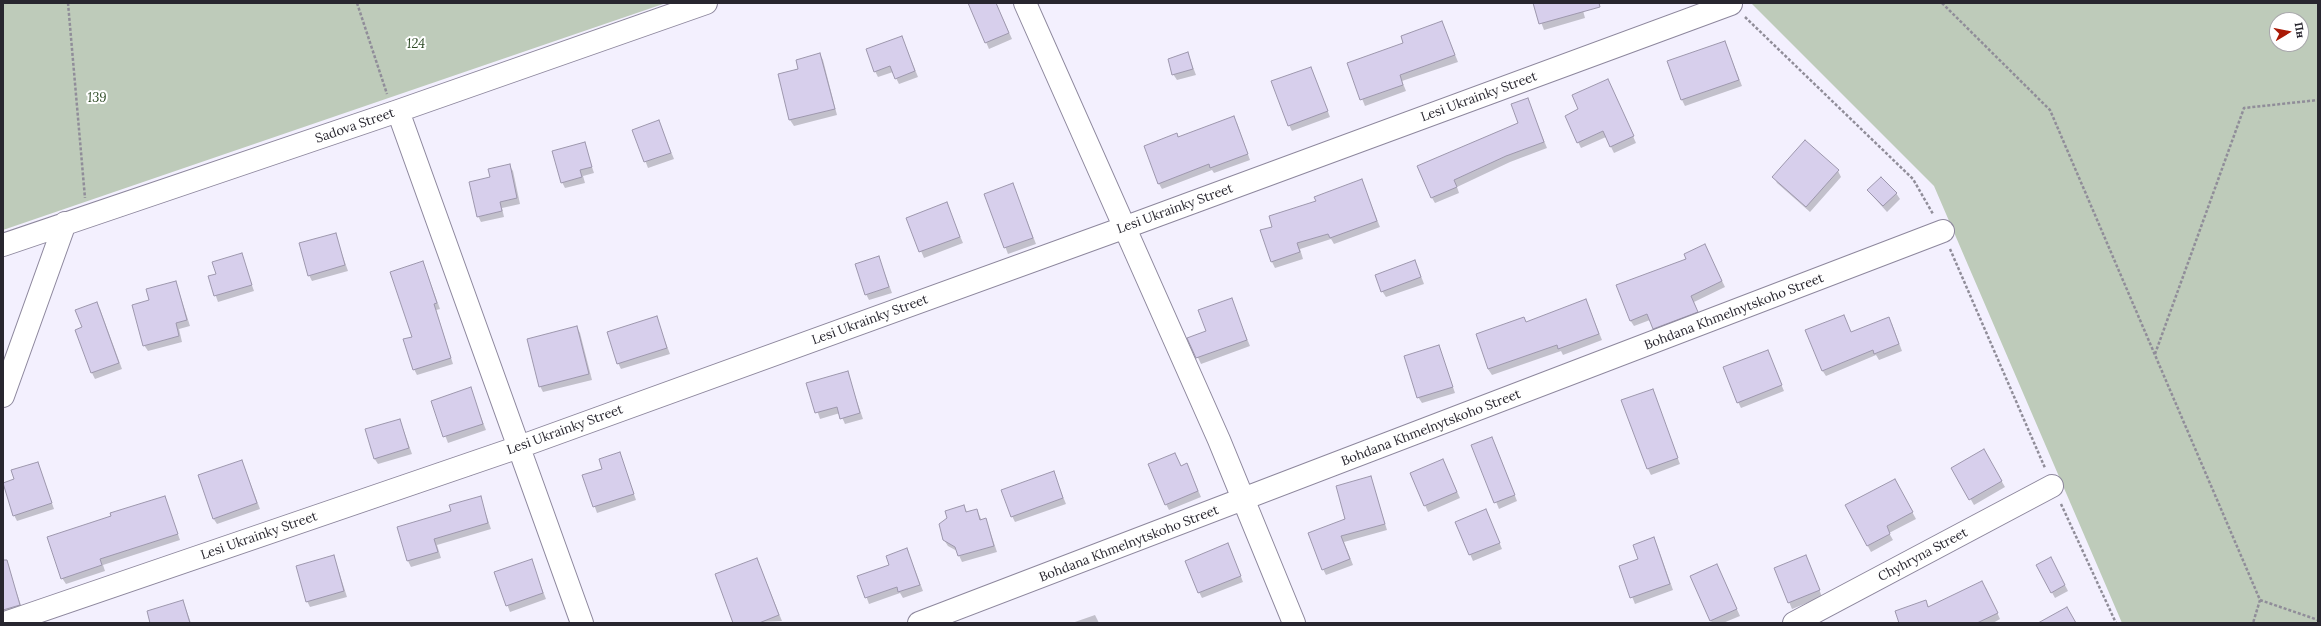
<!DOCTYPE html>
<meta charset="utf-8">
<style>
body{margin:0}
#map{position:relative;width:2321px;height:626px;overflow:hidden;background:#f3f0fe;font-family:Lora,serif}
canvas{display:block}
.frame{position:absolute;inset:0;border:4px solid #28262f;pointer-events:none}
.north{position:absolute;left:2269px;top:12px;width:40px;height:40px;box-sizing:border-box;background:#fff;border:1px solid #a9a8ac;border-radius:50%;rotate:80deg;font-size:11px;font-weight:700;line-height:16px;text-align:center;color:#28262f}
.north::after{content:'';display:block;margin:auto;width:14px;height:18px;background:#aa1a06;clip-path:polygon(50% 0,100% 100%,50% 72%,0 100%)}
</style>
<div id="map">
<canvas width="2321" height="626"></canvas>
<div class="frame"></div>
<div class="north">Пн</div>
</div>
<script>
const ctx = document.querySelector('canvas').getContext('2d');
ctx.lineJoin = 'round';
function fill(path, color) { ctx.fillStyle = color; ctx.fill(path, 'evenodd'); }
const poly = rows => new Path2D(rows.map(r => 'M' + r).join(''));
function stroke(path, color, width, dash) { ctx.strokeStyle = color; ctx.lineWidth = width; ctx.lineCap = dash ? 'butt' : 'round'; ctx.setLineDash(dash || []); ctx.stroke(path); }
function label(font, color, halo, rows, align = 'center') {
  ctx.font = font + ' Lora,serif'; ctx.lineWidth = 4; ctx.setLineDash([]); ctx.textBaseline = 'middle'; ctx.strokeStyle = halo; ctx.fillStyle = color; for (const [text, x, y, turn = 0] of rows) {
    ctx.save(); ctx.translate(x, y); ctx.rotate((+turn || 0) * Math.PI / 180); ctx.textAlign = isNaN(turn) ? turn : align; if (halo) ctx.strokeText(text, 0, 0); ctx.fillText(text, 0, 0); ctx.restore();
  }
}
fill(poly([
 [3,3,666,3,3,230],
 [1751,3,2318,3,2318,623,2122,623,1934,186],
 [2277,20,2301,20,2301,44,2277,44]
]), '#becbba');
fill(poly([
 [969,3,996,3,1012,39,989,49],
 [1534,3,1581,3,1585,18,1544,30],
 [1442,22,1458,62,1402,81,1406,91,1365,106,1348,64,1405,43],
 [902,37,918,77,899,84,893,72,878,77,875,71],
 [1725,42,1742,86,1685,106,1682,100],
 [820,54,823,60,837,115,794,126,790,120,779,75,799,69],
 [1188,54,1196,75,1177,80,1173,74],
 [1311,68,1330,117,1292,131,1289,125],
 [1611,86,1636,143,1614,153,1606,137,1581,148,1578,142,1579,110],
 [1527,99,1547,148,1510,162,1457,187,1459,193,1435,203,1432,198,1519,123],
 [659,122,674,159,648,168,634,131],
 [1237,123,1250,160,1214,173,1212,170,1162,189,1159,184,1177,135,1179,138],
 [584,143,594,173,583,176,585,183,565,188,562,182],
 [509,165,513,171,520,204,502,208,504,217,481,222,478,216,491,178],
 [1838,171,1841,177,1810,212,1777,183,1774,177],
 [1362,181,1380,227,1334,244,1331,239,1300,249,1303,259,1275,268,1272,262,1274,227,1317,201],
 [1013,185,1036,244,1008,254,985,195],
 [1868,191,1896,193,1900,199,1887,212],
 [946,203,963,243,924,258,907,218],
 [335,234,348,271,312,281,309,275],
 [1708,252,1725,287,1694,302,1700,318,1657,334,1650,320,1634,326,1630,320],
 [241,254,254,291,218,302,209,277,217,274],
 [879,258,892,293,869,300,866,294],
 [423,262,440,309,436,310,453,364,417,375,414,369,413,337],
 [1418,268,1424,284,1386,297,1382,291],
 [176,282,190,326,179,329,182,342,148,351,144,345,151,301],
 [1231,299,1250,346,1201,364,1189,339,1207,332],
 [1586,300,1602,340,1563,355,1561,351,1492,375,1488,369,1526,323],
 [100,309,122,369,95,379,92,373,83,328],
 [1843,316,1851,333,1892,324,1902,351,1879,360,1876,355,1826,376,1822,370],
 [656,317,670,354,621,369,618,363],
 [577,327,580,333,592,380,543,392,540,386],
 [1439,346,1455,393,1422,403,1418,397],
 [1767,351,1784,391,1741,408,1738,402],
 [847,372,863,419,845,424,840,413,820,419,808,384],
 [470,389,486,430,448,443,432,401],
 [1652,390,1680,464,1651,475,1648,469],
 [400,420,412,454,378,464,374,458],
 [1495,444,1517,501,1499,509,1473,445],
 [1984,451,2005,487,1974,505,1953,469],
 [620,453,636,500,597,513,584,476,603,470],
 [242,461,260,509,217,524,213,518],
 [38,463,54,509,17,521,14,515,15,480],
 [1181,467,1190,471,1201,497,1169,510,1166,504],
 [1446,467,1460,498,1428,512,1411,474],
 [1053,472,1066,504,1015,522,1012,516],
 [1371,478,1387,530,1344,542,1353,565,1326,575,1323,569,1346,520],
 [1895,480,1916,519,1889,533,1893,540,1871,552,1846,506],
 [165,497,180,540,103,565,105,571,66,584,62,578,112,516],
 [480,497,491,529,437,545,441,558,411,567,408,561,452,511],
 [964,506,967,512,977,510,982,521,986,519,997,552,962,562,957,551,948,546,944,540],
 [1486,510,1502,549,1473,561,1456,522],
 [1657,545,1673,590,1635,604,1620,567,1640,560],
 [907,549,923,591,903,598,900,593,869,604,859,577,891,566],
 [1231,551,1243,582,1202,598,1199,592],
 [334,556,347,597,310,607,307,601],
 [757,559,782,621,734,623],
 [531,560,546,599,510,612,495,573],
 [1809,562,1822,597,1792,609,1775,569],
 [2054,564,2068,591,2055,598,2037,565],
 [1717,565,1740,616,1723,623,1712,623,1691,576],
 [8,568,23,611,3,617,3,570],
 [1986,588,2000,619,1993,623,1900,623,1925,601,1929,607],
 [183,601,191,623,151,623],
 [1095,615,1099,623,1072,623]
]), '#0003');
const building = poly([
 [968,3,996,3,1009,33,985,43,968,3],
 [1533,3,1599,3,1600,7,1539,24,1533,3],
 [1442,21,1455,55,1400,75,1403,85,1360,100,1347,63,1403,43,1401,36,1442,21],
 [902,36,915,71,895,79,890,66,874,72,866,49,902,36],
 [1725,41,1739,80,1681,100,1667,61,1725,41],
 [1188,52,1193,69,1172,75,1168,59,1188,52],
 [820,53,835,109,789,120,778,74,798,69,796,60,820,53],
 [1311,67,1328,111,1288,126,1271,81,1311,67],
 [1608,79,1634,136,1610,147,1603,131,1577,143,1565,116,1578,109,1572,95,1608,79],
 [1528,98,1544,142,1506,156,1454,180,1457,187,1431,198,1417,166,1518,123,1511,104,1528,98],
 [1234,116,1248,154,1210,168,1209,164,1158,184,1144,146,1177,133,1178,137,1234,116],
 [659,120,671,153,644,162,632,130,659,120],
 [1805,140,1839,170,1806,207,1772,177,1805,140],
 [585,142,592,167,580,170,582,177,561,183,552,151,585,142],
 [510,164,517,198,500,202,502,211,477,217,469,182,490,177,488,169,510,164],
 [1881,177,1897,193,1883,206,1867,190,1881,177],
 [1362,179,1377,221,1330,238,1328,234,1297,243,1300,252,1271,262,1260,230,1272,227,1269,216,1316,201,1314,197,1362,179],
 [1013,183,1033,238,1004,248,984,194,1013,183],
 [947,202,960,237,919,252,906,218,947,202],
 [336,233,345,265,308,276,299,243,336,233],
 [1705,244,1722,281,1691,296,1698,312,1653,329,1647,314,1630,321,1616,285,1686,259,1684,254,1705,244],
 [242,253,252,285,214,296,208,276,216,274,212,262,242,253],
 [879,256,889,287,865,295,855,264,879,256],
 [1415,260,1421,277,1381,292,1375,275,1415,260],
 [423,261,437,303,434,304,451,358,413,370,403,339,412,337,390,272,423,261],
 [176,281,187,320,176,323,179,336,143,346,132,305,149,300,146,289,176,281],
 [1232,298,1247,340,1196,358,1187,338,1206,331,1198,310,1232,298],
 [1586,299,1599,334,1558,349,1557,345,1488,369,1476,334,1524,317,1526,322,1586,299],
 [97,302,119,363,91,373,75,330,82,327,75,310,97,302],
 [1844,315,1851,332,1889,317,1899,344,1874,354,1873,350,1822,371,1805,330,1844,315],
 [657,316,667,348,617,364,607,332,657,316],
 [577,326,589,374,539,387,527,339,577,326],
 [1439,345,1453,387,1417,398,1404,356,1439,345],
 [1768,350,1782,385,1737,403,1723,367,1768,350],
 [848,371,860,413,840,419,837,407,815,413,806,383,848,371],
 [471,387,483,424,443,437,431,401,471,387],
 [1653,389,1678,458,1647,469,1621,400,1653,389],
 [400,419,409,448,374,459,365,429,400,419],
 [1492,437,1515,495,1494,503,1471,445,1492,437],
 [1984,449,2002,481,1969,500,1951,468,1984,449],
 [620,452,634,494,593,507,582,475,602,469,599,459,620,452],
 [1175,453,1181,466,1187,463,1198,491,1165,505,1148,464,1175,453],
 [1443,459,1457,492,1424,506,1410,473,1443,459],
 [242,460,257,503,213,519,198,475,242,460],
 [38,462,52,503,13,516,3,483,14,479,11,470,38,462],
 [1054,471,1063,498,1011,517,1001,490,1054,471],
 [1371,476,1385,524,1341,536,1350,559,1322,570,1308,533,1345,519,1336,486,1371,476],
 [1895,479,1913,512,1887,526,1890,534,1867,546,1845,505,1895,479],
 [165,496,178,534,100,559,102,565,61,579,47,537,111,516,110,513,165,496],
 [481,496,488,523,434,539,438,552,407,561,397,527,451,511,449,505,481,496],
 [964,505,966,512,977,509,980,520,986,518,994,546,958,556,955,547,943,540,939,524,947,518,945,511,964,505],
 [1486,509,1500,543,1469,555,1455,522,1486,509],
 [1654,537,1670,584,1630,598,1619,566,1638,559,1633,545,1654,537],
 [1228,543,1241,576,1198,593,1185,561,1228,543],
 [907,548,920,585,898,592,897,587,865,598,857,576,889,565,886,556,907,548],
 [334,555,344,591,306,602,296,566,334,555],
 [1806,555,1820,590,1788,603,1774,568,1806,555],
 [2051,557,2065,585,2051,593,2036,565,2051,557],
 [757,558,779,615,759,623,733,623,715,574,757,558],
 [532,559,543,593,506,606,494,572,532,559],
 [3,560,7,560,20,605,3,610,3,560],
 [1717,564,1737,609,1710,621,1690,576,1717,564],
 [1982,581,1998,613,1977,623,1899,623,1895,611,1926,600,1928,607,1982,581],
 [183,600,190,623,150,623,147,611,183,600],
 [2067,607,2076,623,2038,623,2067,607]
]);
fill(building, '#d7cfec');
stroke(building, '#9d97ad', 1);
const minor = poly([
 [1025,3,1219,440,1294,623],
 [398,111,582,623],
 [3,245,398,111,706,3],
 [3,396,65,223],
 [5,623,519,447,1126,227,1731,4],
 [919,623,1943,231],
 [1794,623,2052,486]
]);
stroke(minor, '#8d879d', 24);
stroke(poly([
 [68,3,85,198],
 [357,3,387,94],
 [1942,3,2050,110,2260,600,2253,623],
 [1745,17,1913,179,1933,214],
 [1950,249,2045,468],
 [2155,354,2244,108,2318,100],
 [2061,504,2116,623],
 [2260,600,2318,620]
]), '#908d99', 2.5, [3, 2]);
stroke(minor, '#fff', 22);
label('italic 13px', '#2d4a25', '#fff', [
 ["124",416,44],
 ["139",97,98]
]);
label('13px', '#28262f', '#fff', [
 ["Lesi Ukrainky Street",1479,97,-20],
 ["Sadova Street",355,126,-19],
 ["Lesi Ukrainky Street",1175,209,-20],
 ["Bohdana Khmelnytskoho Street",1734,312,-21],
 ["Lesi Ukrainky Street",870,320,-20],
 ["Bohdana Khmelnytskoho Street",1431,428,-21],
 ["Lesi Ukrainky Street",565,430,-20],
 ["Lesi Ukrainky Street",259,536,-19],
 ["Bohdana Khmelnytskoho Street",1129,544,-21],
 ["Chyhryna Street",1923,555,-28]
]);
</script>
